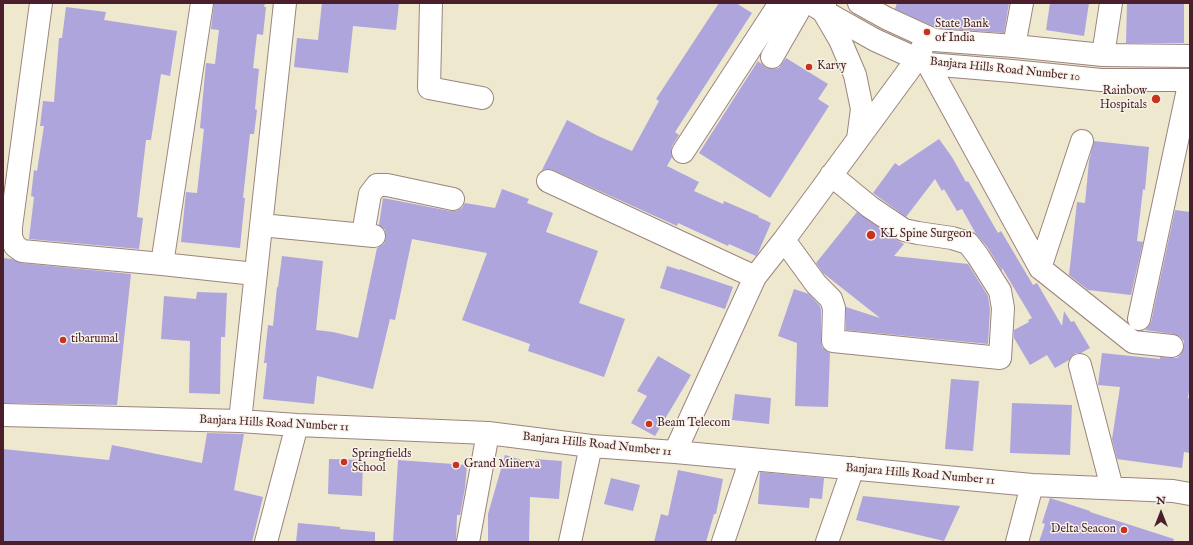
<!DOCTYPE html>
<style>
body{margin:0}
#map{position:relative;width:1193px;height:545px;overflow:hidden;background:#eee8cf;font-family:"IM FELL English",serif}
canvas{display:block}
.frame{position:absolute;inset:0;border:4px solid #4a1f2b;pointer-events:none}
.north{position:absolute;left:1141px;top:493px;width:40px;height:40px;-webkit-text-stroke:3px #f7f3e8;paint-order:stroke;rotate:0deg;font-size:11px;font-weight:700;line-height:16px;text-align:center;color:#4a1f2b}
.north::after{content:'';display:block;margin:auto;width:14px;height:18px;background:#4a1f2b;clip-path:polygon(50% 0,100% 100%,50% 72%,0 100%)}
</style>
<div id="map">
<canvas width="1193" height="545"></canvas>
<div class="frame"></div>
<div class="north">N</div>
</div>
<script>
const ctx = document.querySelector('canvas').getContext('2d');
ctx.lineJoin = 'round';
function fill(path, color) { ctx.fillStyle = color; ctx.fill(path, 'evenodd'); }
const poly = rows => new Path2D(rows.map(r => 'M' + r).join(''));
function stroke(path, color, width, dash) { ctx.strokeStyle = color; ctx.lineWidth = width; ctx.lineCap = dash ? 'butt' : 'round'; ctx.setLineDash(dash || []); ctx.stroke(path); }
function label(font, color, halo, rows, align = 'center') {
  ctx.font = font + ' "IM FELL English",serif'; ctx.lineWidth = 3; ctx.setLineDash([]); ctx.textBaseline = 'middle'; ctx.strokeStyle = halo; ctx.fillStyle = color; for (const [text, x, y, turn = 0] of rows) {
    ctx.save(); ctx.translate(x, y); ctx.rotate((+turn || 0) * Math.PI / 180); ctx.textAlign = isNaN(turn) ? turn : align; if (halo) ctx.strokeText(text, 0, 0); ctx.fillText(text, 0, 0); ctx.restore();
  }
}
fill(poly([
 [214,3,265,3,264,7,266,7,263,35,257,34,253,68,259,69,255,109,257,110,254,134,250,134,243,198,245,198,240,248,181,242,186,192,197,193,204,129,200,128,206,63,215,64,219,30,211,29],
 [322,3,399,3,396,30,353,26,348,73,294,67,297,38,318,40],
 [719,3,736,3,752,13,675,132,679,135,672,146,671,151,672,157,667,166,699,182,694,191,723,204,724,201,759,216,758,217,771,223,758,253,756,256,729,244,728,246,678,223,677,226,553,170,547,169,542,170,567,120,598,136,632,151,659,101,656,99],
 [897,3,1009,3,1004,33,937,28,895,9],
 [1050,3,1089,3,1084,36,1046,30],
 [1127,3,1184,3,1184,43,1126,43],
 [66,7,106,12,104,20,177,31,170,76,161,74,151,140,146,140,137,217,143,218,139,249,29,239,34,197,31,196,34,170,37,171,44,126,40,126,43,101,54,102,59,38,62,38],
 [786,58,828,84,818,99,829,106,770,198,699,153,758,61,766,68,772,69,779,68],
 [939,139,952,157,966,182,968,181,998,233,1001,231,1033,285,1037,283,1062,326,1064,311,1071,322,1074,321,1090,348,1081,353,1076,353,1072,356,1069,360,1055,368,1047,355,1030,365,1014,338,1014,330,1029,322,1028,320,1032,318,1002,268,1002,271,988,248,976,234,962,209,957,211,944,189,942,191,935,179,906,217,873,193,895,163,899,166],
 [1094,141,1149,147,1145,190,1143,189,1137,241,1143,242,1131,295,1088,290,1069,275,1077,202,1085,203,1089,161],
 [502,189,529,199,527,203,553,213,546,232,598,251,579,303,625,319,604,377,528,351,530,344,462,320,487,253,412,239,395,320,390,319,373,389,317,376,314,404,263,399,267,363,264,363,268,325,273,326,277,287,278,287,282,256,323,261,316,330,333,332,358,338,377,248,384,244,386,238,385,230,379,225,383,198,450,211,456,211,462,208,465,203,495,208],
 [1175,210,1190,212,1190,384,1188,398,1190,399,1190,453,1184,452,1182,468,1117,459,1112,439,1120,387,1098,385,1102,353,1160,359,1160,357,1171,358,1177,358,1182,353,1184,347,1184,341,1179,336,1173,334,1145,330,1148,327,1151,322],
 [857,212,897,240,904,244,894,256,968,264,988,296,990,309,988,344,846,330,846,307,880,318,823,273,816,263],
 [3,258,12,259,21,263,131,274,117,405,3,403],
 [667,266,680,270,680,269,733,287,725,309,660,288],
 [794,289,809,294,820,306,821,310,821,341,822,347,826,351,830,353,828,407,795,406,797,343,778,336],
 [197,292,227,293,225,337,221,337,220,394,189,393,190,341,161,339,164,296,196,299],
 [658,356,691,375,655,436,631,423,647,396,637,391],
 [951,379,979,381,973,451,945,449],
 [735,394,771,398,769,424,732,420],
 [1012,403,1072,405,1070,455,1010,453],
 [207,433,244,434,234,490,263,497,252,542,3,542,3,449,109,460,112,445,202,463],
 [505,455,535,464,535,459,562,461,559,499,530,497,529,542,488,542,488,514],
 [329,459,363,460,362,496,328,494],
 [398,460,467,465,465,488,460,515,457,515,456,542,393,542],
 [678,470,723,479,716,514,714,514,706,542,654,542,661,514,668,516],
 [760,472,824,478,822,499,810,498,809,508,758,504],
 [611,478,640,485,633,511,604,504],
 [863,496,960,506,944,541,856,520],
 [1050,498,1090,511,1090,512,1174,539,1173,542,1039,542,1045,524,1042,523],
 [298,523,340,527,340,529,375,532,375,542,296,542]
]), '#aea5dc');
const minor = poly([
 [41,3,11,227,11,237,15,246,22,251,162,264,255,274],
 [431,3,429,88,482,98],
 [825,4,823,11,840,40,855,75,862,109,858,139],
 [1014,46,1022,3],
 [1103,55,1111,3],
 [772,57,803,3],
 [928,64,1040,268,1133,342,1172,346],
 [683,152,780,3],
 [548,181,755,277],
 [261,225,374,236],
 [363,234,370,194,377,185,387,185,453,199],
 [784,240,816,284,831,299,834,308,833,341,1000,358,1003,308,1000,291,978,256,968,243,952,238,918,233,904,230,870,207,831,175],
 [162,264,202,3],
 [1040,268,1082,141],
 [1139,319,1190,80],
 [1080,365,1112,488],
 [3,415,240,421,297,425,488,433,591,446,675,452,1032,485,1173,491,1190,494],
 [240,421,285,3],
 [675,452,755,277,784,240,917,59,927,37],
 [266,542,297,425],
 [468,542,488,433],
 [570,542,591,446],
 [723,542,751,459],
 [827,542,853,468],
 [1017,542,1032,485]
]);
const major = poly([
 [811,3,818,8,875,40,928,64,1012,71,1101,80,1190,80],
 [859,3,886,18,934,40,1014,46,1103,55,1190,56]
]);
stroke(minor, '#9c847d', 24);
stroke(major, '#9c847d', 24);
stroke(minor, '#fff', 22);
stroke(major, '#fff', 22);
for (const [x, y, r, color] of [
 [927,32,4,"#c8321e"],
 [809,67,4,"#c8321e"],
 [1156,99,5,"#c8321e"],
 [871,235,5,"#c8321e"],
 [63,340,4,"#c8321e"],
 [649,424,4,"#c8321e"],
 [344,462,4,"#c8321e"],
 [456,465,4,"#c8321e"],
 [1124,530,4,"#c8321e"]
]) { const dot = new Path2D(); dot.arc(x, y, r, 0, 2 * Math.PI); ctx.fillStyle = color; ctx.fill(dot); stroke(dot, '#f7f3e8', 1.5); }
label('12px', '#4a1f2b', '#f7f3e8', [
 ["State Bank",935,25],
 ["of India",935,39],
 ["Karvy",817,67],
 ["Rainbow",1147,92,"right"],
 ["Hospitals",1147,106,"right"],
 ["KL Spine Surgeon",880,235],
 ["tibarumal",71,340],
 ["Beam Telecom",657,424],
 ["Springfields",352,455],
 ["School",352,469],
 ["Grand Minerva",464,465],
 ["Delta Seacon",1116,530,"right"]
], 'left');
label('12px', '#4a1f2b', '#f7f3e8', [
 ["Banjara Hills Road Number 10",1005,70,6],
 ["Banjara Hills Road Number 11",274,424,3],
 ["Banjara Hills Road Number 11",597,445,6],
 ["Banjara Hills Road Number 11",920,475,5]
]);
</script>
